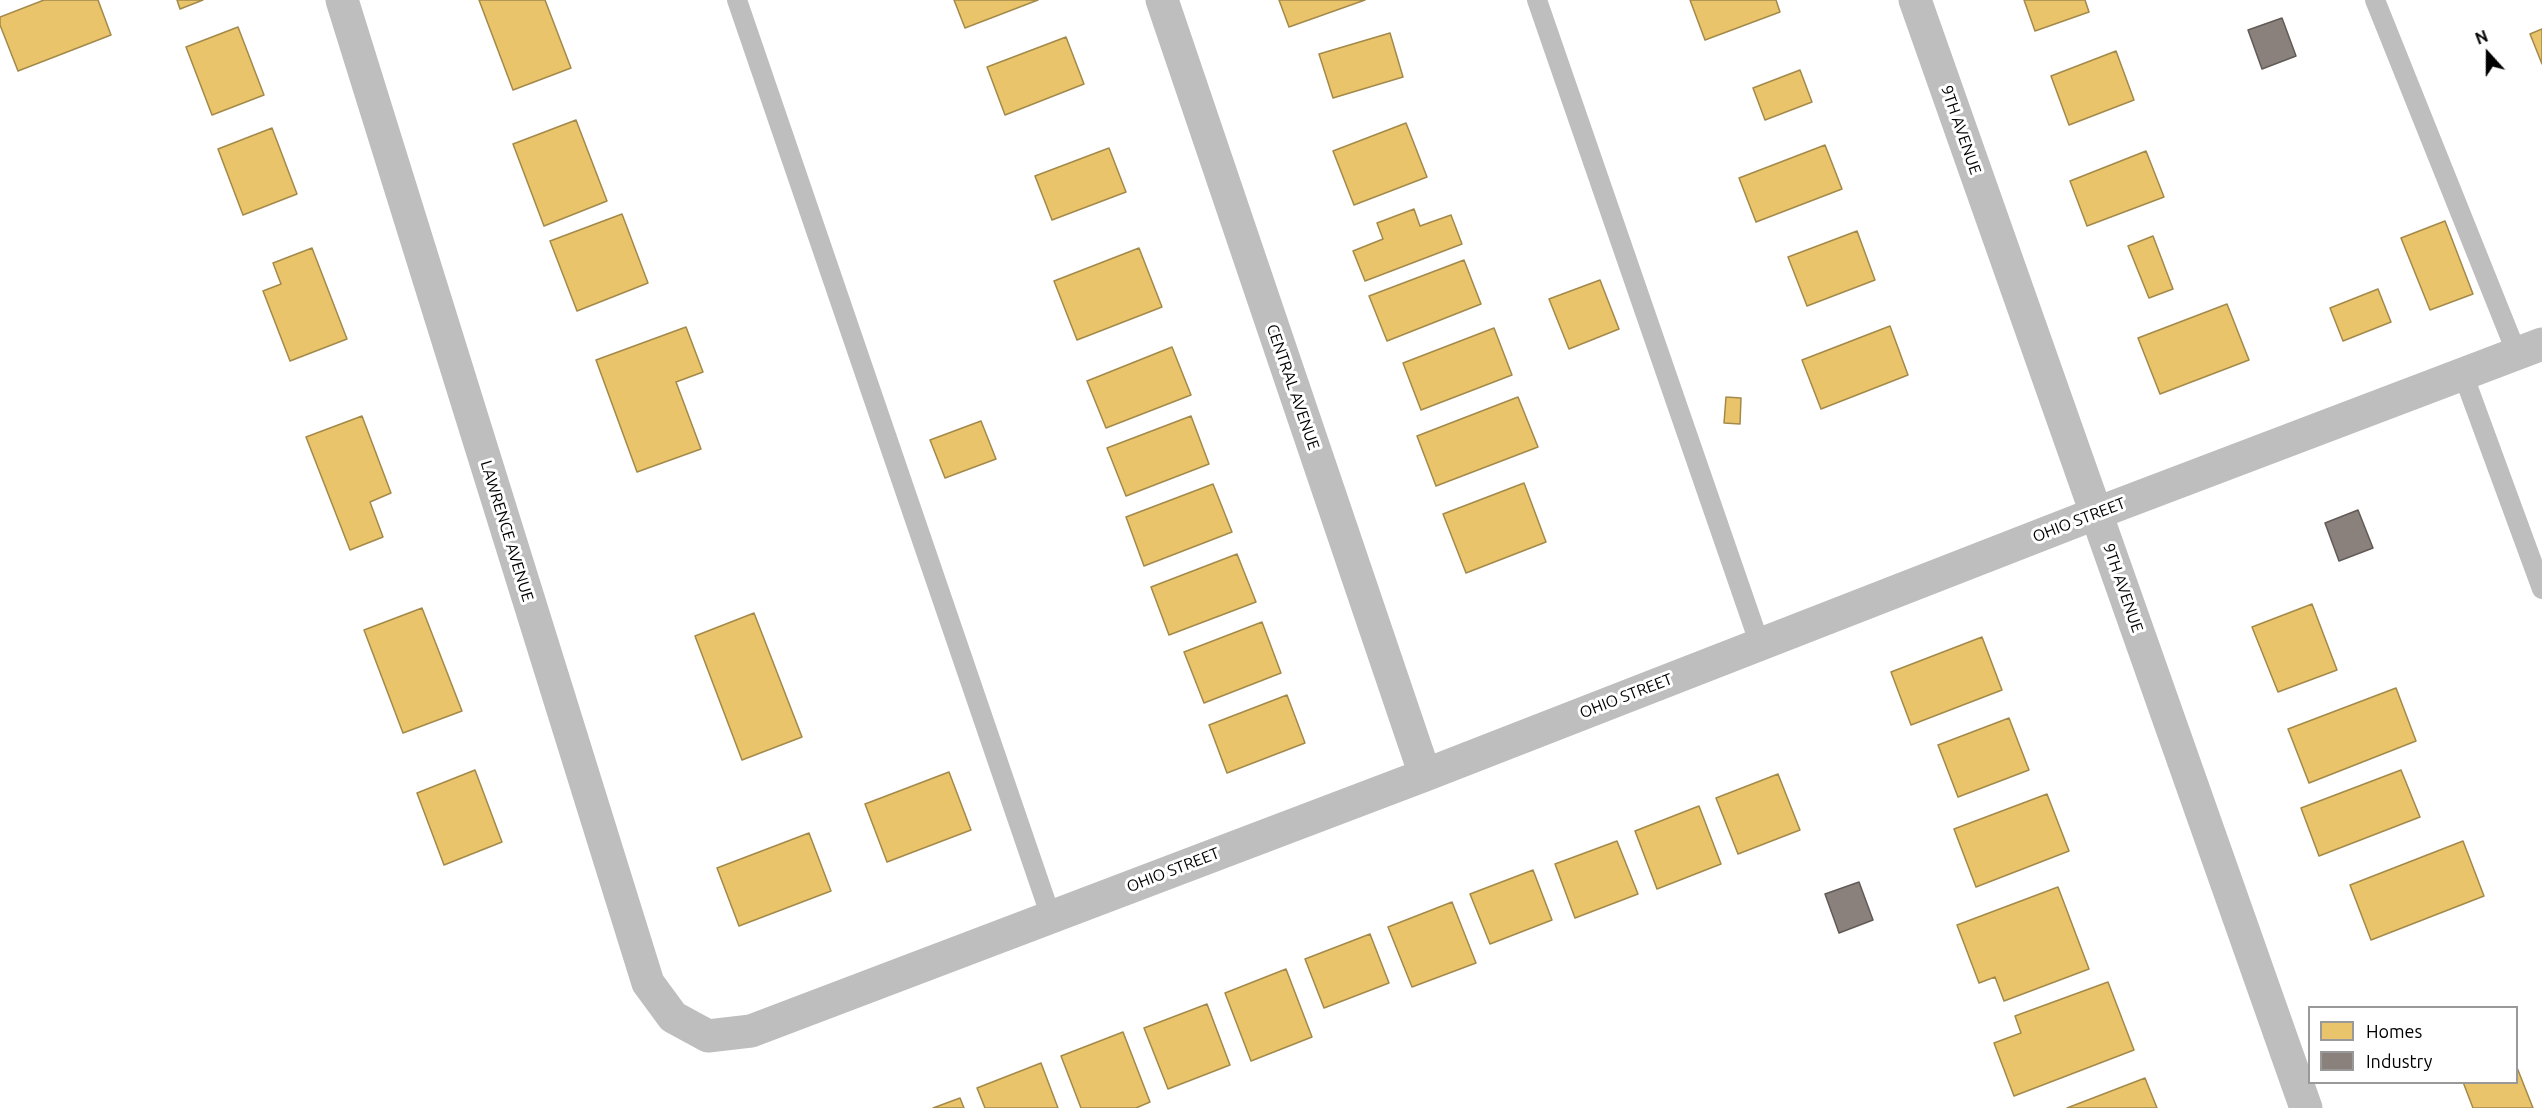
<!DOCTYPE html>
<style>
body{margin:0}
#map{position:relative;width:2542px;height:1108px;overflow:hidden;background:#fff;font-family:Ubuntu,sans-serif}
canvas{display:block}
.legend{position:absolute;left:2308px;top:1006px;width:210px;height:78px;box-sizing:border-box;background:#fff;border:2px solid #999;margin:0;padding:8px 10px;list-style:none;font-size:18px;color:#000}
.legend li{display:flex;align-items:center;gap:12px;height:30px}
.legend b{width:30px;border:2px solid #999}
.north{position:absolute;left:2458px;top:24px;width:60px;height:60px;-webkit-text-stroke:4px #fff;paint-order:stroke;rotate:339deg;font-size:16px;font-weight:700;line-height:24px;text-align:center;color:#000}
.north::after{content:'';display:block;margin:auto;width:21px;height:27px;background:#000;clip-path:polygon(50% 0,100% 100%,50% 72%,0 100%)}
</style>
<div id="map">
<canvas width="2542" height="1108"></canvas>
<ul class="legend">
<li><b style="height:16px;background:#e9c46a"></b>Homes</li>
<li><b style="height:16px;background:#8a817c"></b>Industry</li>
</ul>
<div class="north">N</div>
</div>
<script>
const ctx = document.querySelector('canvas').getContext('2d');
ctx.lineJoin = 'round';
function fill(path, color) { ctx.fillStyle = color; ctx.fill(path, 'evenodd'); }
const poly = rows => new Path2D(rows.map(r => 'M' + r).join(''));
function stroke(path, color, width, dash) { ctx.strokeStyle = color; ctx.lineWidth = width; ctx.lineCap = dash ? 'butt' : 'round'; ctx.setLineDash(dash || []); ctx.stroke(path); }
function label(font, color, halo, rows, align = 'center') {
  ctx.font = font + ' Ubuntu,sans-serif'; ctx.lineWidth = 6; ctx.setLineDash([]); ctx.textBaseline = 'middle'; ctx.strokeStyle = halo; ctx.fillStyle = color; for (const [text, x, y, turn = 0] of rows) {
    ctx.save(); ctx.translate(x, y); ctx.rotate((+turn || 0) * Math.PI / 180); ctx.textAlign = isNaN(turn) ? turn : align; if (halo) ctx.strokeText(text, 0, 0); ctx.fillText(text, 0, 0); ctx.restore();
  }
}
const homes = poly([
 [44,0,98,0,111,35,18,71,0,25,0,17,44,0],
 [177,0,203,0,180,9,177,0],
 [479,0,545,0,571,68,513,90,479,0],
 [954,0,1038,0,965,28,954,0],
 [1279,0,1365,0,1289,27,1279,0],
 [1690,0,1776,0,1780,12,1705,40,1690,0],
 [2024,0,2085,0,2089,12,2035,31,2024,0],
 [238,27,264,95,212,115,186,47,238,27],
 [2542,29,2542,64,2530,34,2542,29],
 [1390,33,1403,77,1333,98,1319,54,1390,33],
 [1066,37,1084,84,1005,115,987,67,1066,37],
 [2116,51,2134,100,2069,125,2051,76,2116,51],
 [1800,70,1812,102,1765,120,1753,88,1800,70],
 [576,120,607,201,544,226,513,144,576,120],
 [1406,123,1427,177,1354,205,1333,151,1406,123],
 [272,128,297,194,243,215,218,149,272,128],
 [1825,145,1842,189,1756,222,1739,178,1825,145],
 [1109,148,1126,192,1052,220,1035,176,1109,148],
 [2146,151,2164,197,2087,226,2070,181,2146,151],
 [1414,209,1420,226,1451,215,1462,244,1365,281,1353,251,1383,239,1377,223,1414,209],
 [622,214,648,283,577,311,550,241,622,214],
 [2445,221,2473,294,2430,310,2401,238,2445,221],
 [1857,231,1875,280,1807,306,1788,257,1857,231],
 [2153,236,2173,289,2149,298,2128,246,2153,236],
 [312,248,347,339,290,361,263,291,281,284,273,263,312,248],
 [1139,248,1162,307,1077,340,1054,281,1139,248],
 [1464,260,1481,304,1387,341,1369,296,1464,260],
 [1600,280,1619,329,1569,349,1549,299,1600,280],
 [2378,289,2391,322,2343,341,2330,308,2378,289],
 [2227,304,2249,360,2160,394,2138,338,2227,304],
 [1890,326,1908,375,1821,409,1802,360,1890,326],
 [686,327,703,372,676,382,701,449,637,472,596,360,686,327],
 [1494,328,1512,375,1421,410,1403,363,1494,328],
 [1172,347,1191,395,1106,428,1087,381,1172,347],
 [1518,397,1538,447,1436,486,1417,436,1518,397],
 [1726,397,1741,398,1740,424,1724,423,1726,397],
 [362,416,391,493,370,502,383,537,350,550,306,437,362,416],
 [1191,416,1209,464,1126,496,1107,448,1191,416],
 [981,421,996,459,945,478,930,440,981,421],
 [1524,483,1546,542,1466,573,1443,514,1524,483],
 [1213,484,1232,532,1144,566,1126,517,1213,484],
 [1237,554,1256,602,1169,635,1151,587,1237,554],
 [2312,604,2337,670,2278,692,2252,627,2312,604],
 [422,608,462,711,403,733,364,630,422,608],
 [754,613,802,737,742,760,695,636,754,613],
 [1262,622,1281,673,1204,703,1184,652,1262,622],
 [1982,637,2002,690,1911,725,1891,672,1982,637],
 [2396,688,2416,741,2309,783,2288,729,2396,688],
 [1287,695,1305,743,1227,773,1209,725,1287,695],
 [2009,718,2029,770,1958,797,1938,745,2009,718],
 [475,770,502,842,444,865,417,793,475,770],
 [2401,770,2420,817,2319,856,2301,808,2401,770],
 [949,772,971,830,887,862,865,804,949,772],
 [1778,774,1800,830,1738,854,1716,798,1778,774],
 [2047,794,2069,851,1976,887,1954,829,2047,794],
 [1699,806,1721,864,1657,889,1635,831,1699,806],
 [809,833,831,891,739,926,717,868,809,833],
 [1617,841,1638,894,1575,918,1555,864,1617,841],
 [2463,841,2484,896,2371,940,2350,885,2463,841],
 [1533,870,1552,920,1490,944,1470,894,1533,870],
 [2058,887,2089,969,2004,1001,1995,977,1979,983,1957,925,2058,887],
 [1452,902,1476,963,1412,987,1388,927,1452,902],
 [1370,934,1389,983,1324,1008,1305,959,1370,934],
 [1286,969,1312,1037,1251,1061,1225,993,1286,969],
 [2108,982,2134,1050,2014,1096,1994,1043,2021,1033,2015,1016,2108,982],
 [1207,1004,1230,1065,1168,1089,1144,1028,1207,1004],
 [1123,1032,1150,1102,1136,1108,1081,1108,1061,1056,1123,1032],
 [1041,1063,1058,1108,985,1108,977,1088,1041,1063],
 [2516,1065,2533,1108,2473,1108,2463,1082,2516,1082,2516,1065],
 [2145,1078,2157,1108,2067,1108,2145,1078],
 [960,1098,964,1108,933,1108,960,1098]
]);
fill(homes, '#e9c46a');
stroke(homes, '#a3894a', 1.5);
const industry = poly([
 [2282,18,2296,56,2262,69,2248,30,2282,18],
 [2358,510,2373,548,2339,561,2325,523,2358,510],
 [1859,882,1873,920,1839,933,1825,894,1859,882]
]);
fill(industry, '#8a817c');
stroke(industry, '#615a57', 1.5);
stroke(poly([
 [737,0,1051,917],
 [1537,0,1760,645],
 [2375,0,2517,354],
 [2463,374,2542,589]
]), '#bebebe', 20);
stroke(poly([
 [342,0,648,983,673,1017,708,1036,751,1031,1425,775,2097,513,2542,344],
 [1162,0,1425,775],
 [1915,0,2306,1108]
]), '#bebebe', 33);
label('16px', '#000', '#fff', [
 ["9TH AVENUE",1961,130,71],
 ["CENTRAL AVENUE",1293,387,71],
 ["OHIO STREET",2079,520,-21],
 ["LAWRENCE AVENUE",507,531,73],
 ["9TH AVENUE",2123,588,71],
 ["OHIO STREET",1626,696,-21],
 ["OHIO STREET",1173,870,-21]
]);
</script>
